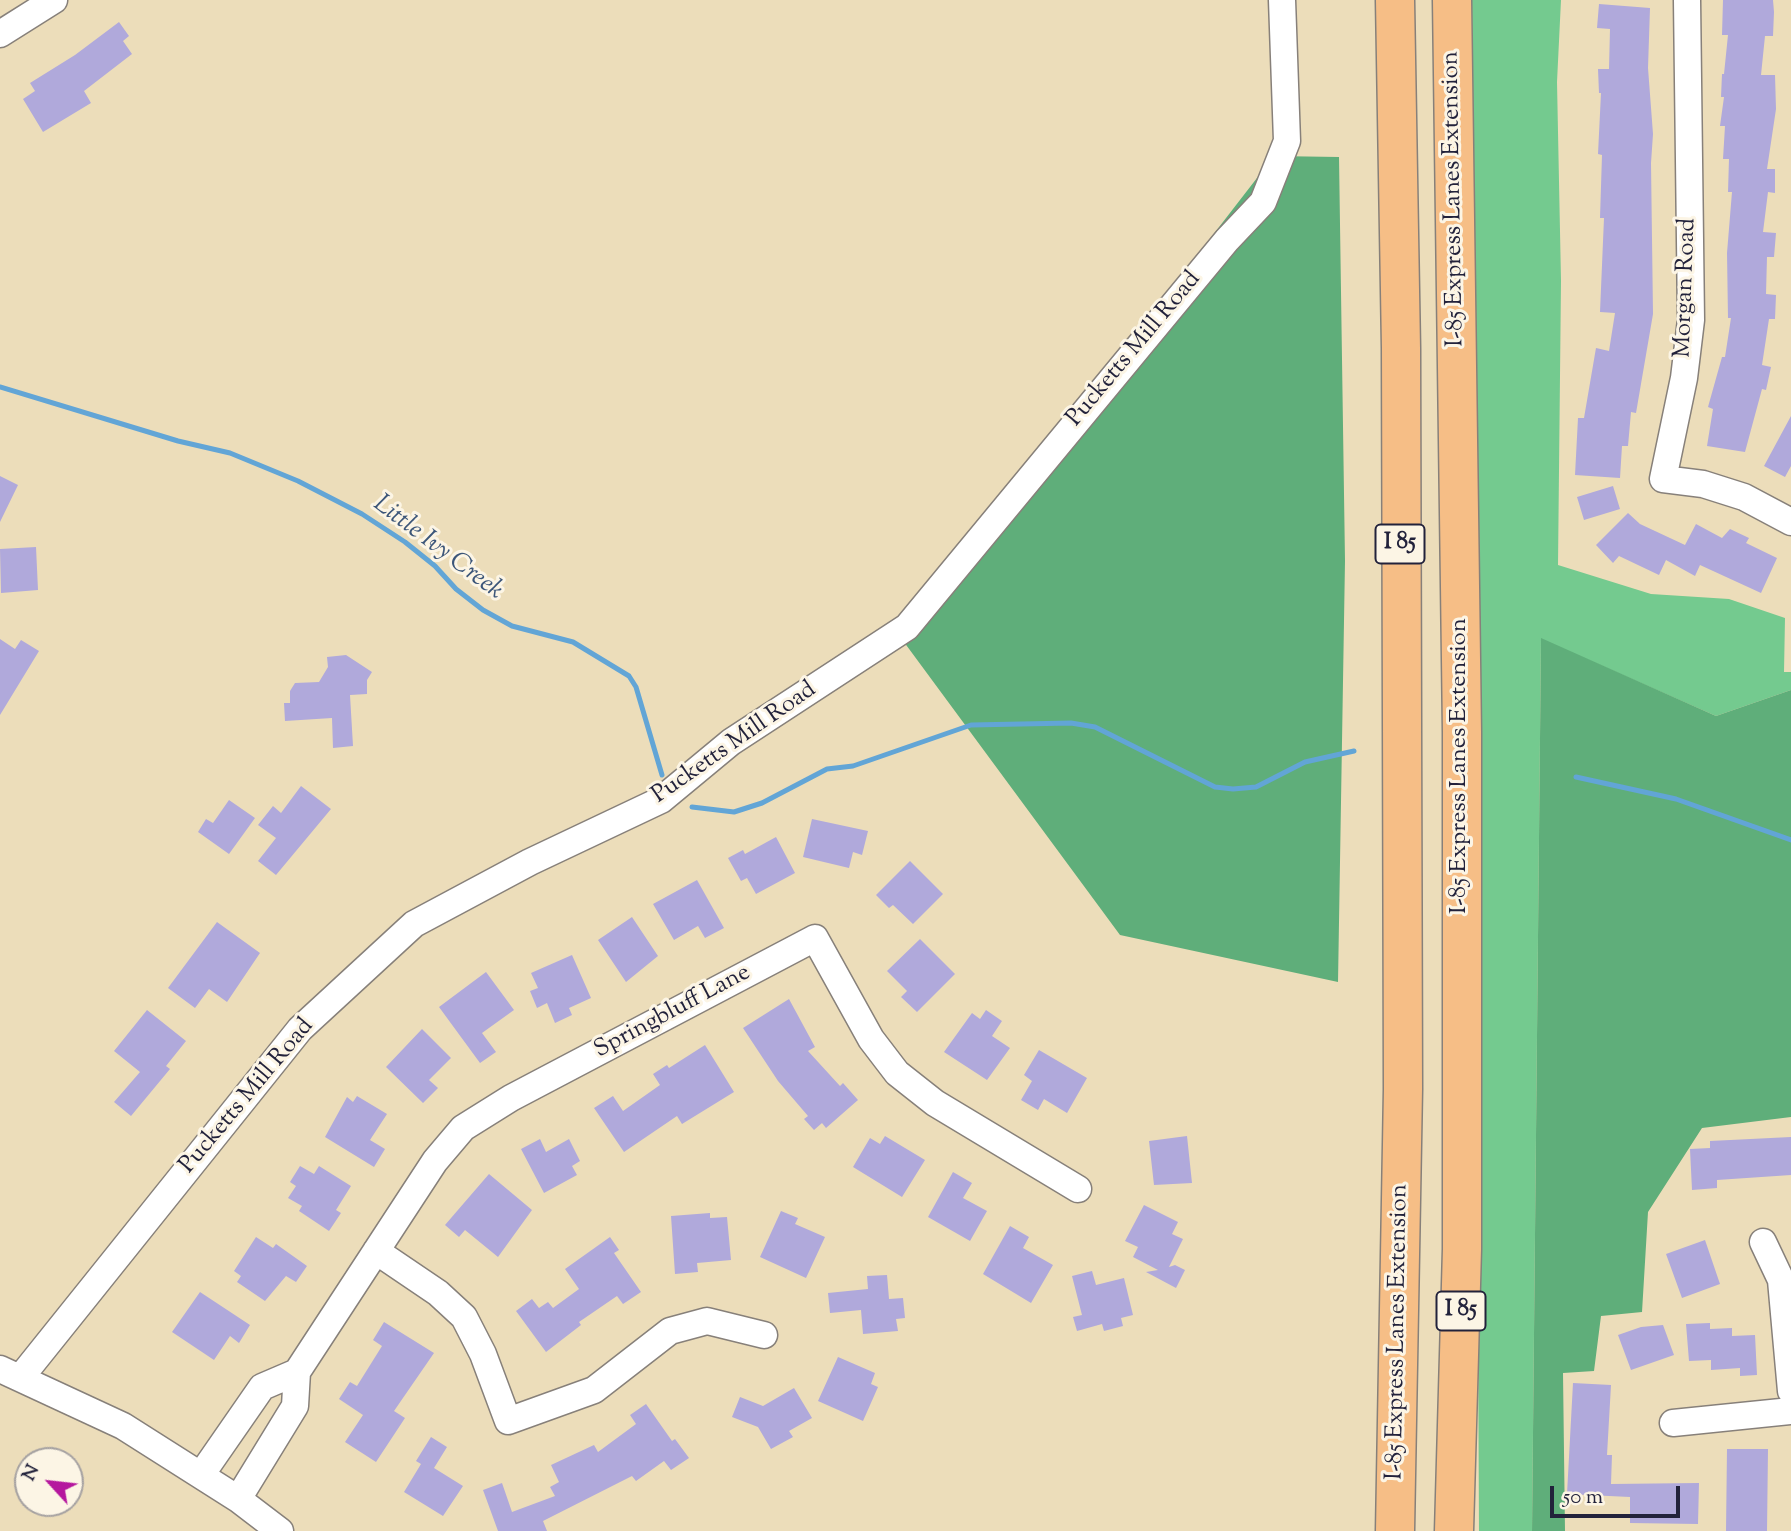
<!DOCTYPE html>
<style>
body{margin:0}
#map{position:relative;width:1791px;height:1531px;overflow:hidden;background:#ecddba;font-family:"Sorts Mill Goudy",serif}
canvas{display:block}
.north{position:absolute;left:14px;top:1447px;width:70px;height:70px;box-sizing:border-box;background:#fcf5e5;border:2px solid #a5a1a1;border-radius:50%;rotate:297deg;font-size:19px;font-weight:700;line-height:28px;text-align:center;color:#22223b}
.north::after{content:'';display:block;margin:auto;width:24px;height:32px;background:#b5179e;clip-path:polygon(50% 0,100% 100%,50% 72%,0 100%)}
.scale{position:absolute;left:1550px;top:1486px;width:130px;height:32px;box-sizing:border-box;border:4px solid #22223b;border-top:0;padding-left:9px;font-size:21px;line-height:24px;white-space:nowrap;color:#22223b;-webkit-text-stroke:5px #fcf5e5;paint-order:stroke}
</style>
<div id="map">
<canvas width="1791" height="1531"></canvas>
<div class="north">N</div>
<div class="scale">50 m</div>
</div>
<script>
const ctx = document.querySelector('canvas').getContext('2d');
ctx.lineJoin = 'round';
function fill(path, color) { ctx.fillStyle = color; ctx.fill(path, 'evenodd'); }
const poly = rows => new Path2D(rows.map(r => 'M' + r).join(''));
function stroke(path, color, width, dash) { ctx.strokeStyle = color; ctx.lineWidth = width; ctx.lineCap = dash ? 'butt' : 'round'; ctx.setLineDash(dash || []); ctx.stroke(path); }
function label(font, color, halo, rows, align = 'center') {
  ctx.font = font + ' "Sorts Mill Goudy",serif'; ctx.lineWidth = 6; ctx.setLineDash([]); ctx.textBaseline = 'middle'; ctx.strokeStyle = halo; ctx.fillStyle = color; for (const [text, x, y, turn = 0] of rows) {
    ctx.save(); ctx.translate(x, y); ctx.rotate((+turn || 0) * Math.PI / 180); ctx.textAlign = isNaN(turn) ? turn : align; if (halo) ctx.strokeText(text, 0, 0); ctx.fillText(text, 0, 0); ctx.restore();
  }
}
fill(poly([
 [1472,0,1561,0,1557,82,1561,281,1558,565,1651,594,1729,599,1785,618,1784,672,1791,672,1791,690,1716,716,1541,639,1532,1531,1479,1531]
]), '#74ca8f');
fill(poly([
 [1274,156,1339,157,1345,561,1338,982,1120,935,901,638],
 [1541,638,1716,716,1791,690,1791,1117,1702,1128,1648,1212,1642,1312,1601,1316,1594,1371,1563,1373,1565,1531,1532,1531]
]), '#5fae7a');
stroke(poly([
 [0,387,178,441,230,453,298,481,362,514,405,542,435,566,456,589,483,610,512,626,573,642,629,676,636,687,662,775],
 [1576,777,1676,799,1791,840],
 [692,807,734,812,762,803,827,769,853,766,971,725,1071,723,1095,727,1215,787,1233,789,1256,787,1305,762,1354,751]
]), '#62a5d6', 5);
fill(poly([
 [1723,0,1773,0,1774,12,1773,36,1765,36,1761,75,1775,75,1776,109,1767,169,1775,169,1775,193,1768,192,1763,232,1776,233,1774,257,1767,257,1766,294,1776,295,1775,319,1769,319,1762,365,1771,367,1766,390,1762,389,1745,452,1707,446,1713,409,1708,407,1722,357,1725,357,1731,318,1728,318,1727,253,1732,192,1728,192,1729,159,1723,159,1725,126,1720,126,1724,97,1721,97,1722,74,1724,74,1728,35,1722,35],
 [1599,4,1650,8,1648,68,1653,134,1651,163,1653,314,1636,413,1631,412,1628,446,1622,446,1620,478,1575,475,1578,418,1584,418,1596,348,1609,351,1615,313,1600,312,1604,218,1600,218,1602,155,1598,154,1601,93,1599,93,1598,69,1609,69,1610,29,1597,28],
 [119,22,129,36,123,41,132,54,84,91,91,103,43,132,23,99,35,91,30,83,75,55],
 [1791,416,1791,466,1785,477,1764,466],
 [0,476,18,485,0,522],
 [1613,486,1620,509,1584,520,1577,497],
 [1628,513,1640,524,1685,545,1696,524,1722,538,1730,529,1749,538,1746,543,1777,558,1761,593,1700,565,1695,576,1666,560,1659,575,1619,556,1613,563,1596,545],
 [36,547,38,590,1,593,0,549],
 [0,639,15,649,21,640,39,651,0,715],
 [346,655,372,672,367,680,367,694,350,695,353,746,333,748,332,718,285,721,284,703,290,703,290,691,295,683,319,682,328,667,327,657],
 [301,786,331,809,276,875,258,861,276,838,258,825,273,806,281,813],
 [229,800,255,818,229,854,198,832,206,819,213,823],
 [812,819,868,831,862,855,853,852,849,868,803,857],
 [776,837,795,873,756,894,747,878,741,881,728,858,743,850,745,854],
 [910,861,943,894,913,924,893,905,889,908,876,895],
 [697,880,724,928,705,938,698,926,674,940,653,904],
 [632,917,658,956,626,982,598,940],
 [217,922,260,953,227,1002,209,989,195,1008,168,988],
 [920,939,955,974,917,1012,901,997,907,991,887,971],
 [572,955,591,998,569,1008,572,1015,555,1023,547,1003,537,1008,530,991,538,988,531,973],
 [486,972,514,1010,482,1033,496,1052,480,1063,439,1007],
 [789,999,815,1047,808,1051,840,1086,843,1083,858,1100,826,1128,822,1123,814,1130,804,1119,808,1116,778,1081,743,1028],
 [147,1010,186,1041,166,1066,170,1069,131,1116,114,1102,140,1072,114,1051],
 [986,1010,1002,1021,992,1036,1010,1048,987,1080,944,1052,972,1013,980,1019],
 [422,1029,451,1058,429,1080,438,1088,423,1103,386,1067],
 [705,1045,734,1092,682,1124,677,1116,624,1152,594,1108,613,1096,623,1111,660,1085,653,1074,667,1065,669,1068],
 [1039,1050,1087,1078,1067,1113,1044,1099,1038,1110,1021,1100,1032,1081,1024,1075],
 [357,1096,387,1114,370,1140,385,1149,374,1167,325,1137,347,1097,353,1102],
 [885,1136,925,1160,902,1197,853,1167,870,1138,880,1144],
 [1187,1136,1192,1183,1154,1185,1149,1141],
 [1791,1137,1791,1175,1717,1180,1717,1188,1692,1190,1690,1149,1710,1148,1710,1141],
 [540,1139,546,1152,569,1139,580,1161,572,1166,577,1175,544,1193,521,1149],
 [300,1166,314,1174,319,1166,351,1186,336,1210,341,1213,329,1231,299,1211,302,1206,288,1198,296,1186,290,1182],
 [953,1172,972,1183,963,1198,987,1211,970,1241,928,1217],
 [489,1174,532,1210,498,1257,465,1230,459,1237,445,1225],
 [1144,1205,1178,1222,1172,1234,1183,1239,1169,1267,1175,1265,1185,1270,1176,1288,1146,1272,1158,1270,1133,1257,1138,1247,1125,1241],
 [781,1211,798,1218,795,1224,825,1237,806,1278,760,1257],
 [710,1213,710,1218,727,1217,731,1260,697,1263,698,1272,675,1274,671,1216],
 [1010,1226,1029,1237,1023,1248,1053,1265,1031,1303,983,1274],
 [256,1237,273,1248,276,1244,307,1266,296,1282,286,1276,265,1301,237,1282,241,1276,234,1271],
 [610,1237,619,1250,614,1253,641,1292,623,1304,617,1296,579,1322,581,1325,546,1352,516,1311,532,1299,539,1308,548,1302,553,1308,579,1289,565,1269],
 [1705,1240,1720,1284,1682,1298,1666,1254],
 [1092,1271,1096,1285,1124,1278,1133,1315,1121,1318,1123,1326,1104,1331,1102,1324,1077,1331,1073,1317,1082,1315,1072,1276],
 [887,1275,889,1299,903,1298,905,1318,896,1319,898,1331,863,1334,861,1310,830,1313,828,1293,868,1289,867,1276],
 [200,1292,250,1325,239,1343,230,1336,214,1360,172,1332],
 [384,1322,434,1353,394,1411,405,1418,376,1462,345,1442,363,1415,339,1399,350,1382,357,1386,382,1346,373,1340],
 [1710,1323,1710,1329,1732,1328,1732,1336,1755,1335,1757,1375,1740,1376,1740,1368,1711,1370,1711,1360,1689,1361,1686,1324],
 [1663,1325,1674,1355,1631,1370,1618,1335,1641,1327],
 [838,1357,875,1373,871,1384,878,1387,863,1421,818,1401],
 [1573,1383,1611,1385,1607,1455,1612,1455,1611,1484,1699,1483,1698,1524,1630,1523,1630,1497,1567,1494],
 [794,1388,812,1418,789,1431,793,1437,771,1449,758,1427,732,1417,740,1397,763,1406],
 [646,1404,672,1441,675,1439,689,1458,671,1470,664,1461,636,1481,632,1476,543,1521,547,1531,498,1531,483,1490,502,1483,512,1512,555,1496,550,1487,559,1482,551,1465,594,1445,598,1452,636,1424,630,1415],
 [431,1437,447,1447,434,1468,463,1486,443,1516,404,1492,421,1464,416,1461],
 [1727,1449,1768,1449,1767,1531,1726,1531]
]), '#b0a9db');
const minor = poly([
 [1687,0,1691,320,1684,378,1663,479,1703,484,1744,497,1791,522],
 [0,34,54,0],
 [1763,1242,1781,1280,1791,1391],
 [376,1251,438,1293,464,1317,483,1354,508,1421,594,1390,670,1331,707,1321,764,1335],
 [0,1369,123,1426,238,1499,280,1531],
 [297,1372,435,1161,463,1128,511,1098,815,938,871,1039,897,1073,935,1103,1078,1189],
 [21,1377,300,1029,414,924,530,862,661,800,731,742,907,627,1227,240,1263,202,1287,141,1282,0],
 [1673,1423,1791,1411],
 [201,1475,262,1387,297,1372,295,1406,238,1499]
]);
const highway = poly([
 [1395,0,1401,348,1403,1089,1395,1531],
 [1452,0,1462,732,1462,1249,1454,1531]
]);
stroke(minor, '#87807a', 29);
stroke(highway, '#87807a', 41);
stroke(minor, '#fff', 26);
stroke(highway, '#f6be86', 38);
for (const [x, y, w] of [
 [1400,544,49],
 [1461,1311,49]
]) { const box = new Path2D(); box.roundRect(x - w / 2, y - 19.5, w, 39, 5); ctx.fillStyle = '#fcf5e5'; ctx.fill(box); stroke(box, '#22223b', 2); }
label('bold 23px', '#22223b', null, [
 ["I 85",1400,544],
 ["I 85",1461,1311]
]);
label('24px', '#22223b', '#fcf5e5', [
 ["I-85 Express Lanes Extension",1455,199,-91],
 ["Morgan Road",1687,288,-88],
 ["Pucketts Mill Road",1135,350,-50],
 ["Pucketts Mill Road",735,744,-35],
 ["I-85 Express Lanes Extension",1461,766,-90],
 ["Springbluff Lane",673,1013,-28],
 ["Pucketts Mill Road",248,1097,-50],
 ["I-85 Express Lanes Extension",1399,1332,-89]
]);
label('italic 26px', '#3c5679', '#fcf5e5', [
 ["Little Ivy Creek",437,549,37]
]);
</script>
